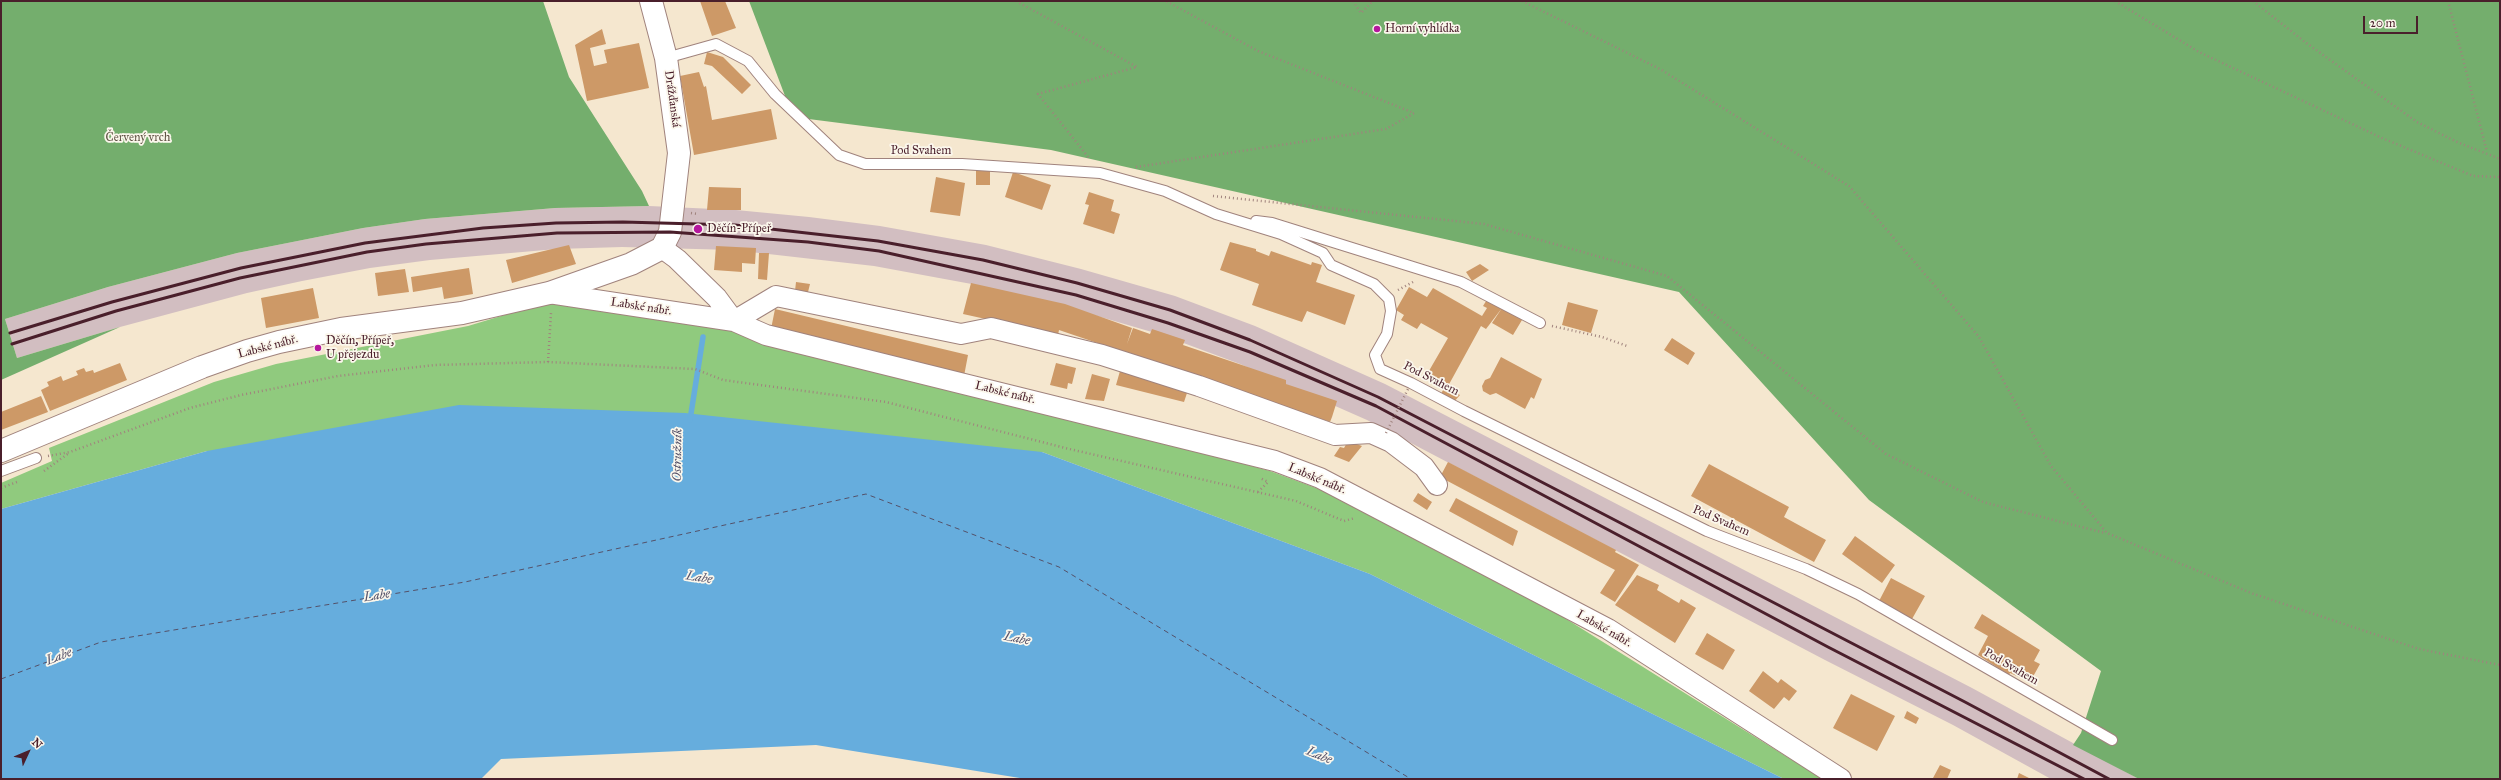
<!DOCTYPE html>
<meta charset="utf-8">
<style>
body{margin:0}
#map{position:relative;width:2501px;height:780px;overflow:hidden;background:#f5e7cf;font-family:"IM FELL Great Primer",serif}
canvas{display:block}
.frame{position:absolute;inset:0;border:2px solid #4a1f2b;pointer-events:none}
.north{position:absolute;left:8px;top:732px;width:40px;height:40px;-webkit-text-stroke:3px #fbf7ec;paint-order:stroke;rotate:46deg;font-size:11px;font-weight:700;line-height:16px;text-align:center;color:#4a1f2b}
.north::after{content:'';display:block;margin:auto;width:14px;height:18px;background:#4a1f2b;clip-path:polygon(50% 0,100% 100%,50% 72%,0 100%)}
.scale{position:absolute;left:2363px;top:16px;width:55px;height:18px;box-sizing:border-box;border:2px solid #4a1f2b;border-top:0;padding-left:5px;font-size:12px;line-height:14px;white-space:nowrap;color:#4a1f2b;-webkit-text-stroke:3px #fbf7ec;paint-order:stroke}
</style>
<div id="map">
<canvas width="2501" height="780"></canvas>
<div class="frame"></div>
<div class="north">N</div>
<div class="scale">20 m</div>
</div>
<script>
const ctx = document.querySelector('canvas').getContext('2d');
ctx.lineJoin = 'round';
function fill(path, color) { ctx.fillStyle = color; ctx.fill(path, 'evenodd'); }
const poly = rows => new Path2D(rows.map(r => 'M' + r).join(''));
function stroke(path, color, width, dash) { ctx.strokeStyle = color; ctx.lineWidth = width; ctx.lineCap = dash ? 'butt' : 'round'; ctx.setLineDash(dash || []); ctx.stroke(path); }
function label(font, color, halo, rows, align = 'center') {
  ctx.font = font + ' "IM FELL Great Primer",serif'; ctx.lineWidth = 3.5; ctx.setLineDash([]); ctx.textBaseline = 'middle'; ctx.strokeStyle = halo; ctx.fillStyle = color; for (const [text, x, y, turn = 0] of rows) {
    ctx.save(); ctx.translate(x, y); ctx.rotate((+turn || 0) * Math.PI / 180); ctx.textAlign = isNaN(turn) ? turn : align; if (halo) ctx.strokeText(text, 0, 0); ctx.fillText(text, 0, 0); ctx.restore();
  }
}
fill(poly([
 [649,206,736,210,809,217,880,226,986,245,1081,269,1175,296,1255,326,1385,384,1972,688,2139,779,2051,779,1953,725,1825,660,1367,420,1240,364,1162,335,1070,308,977,285,874,266,733,250,622,247,557,249,430,260,370,268,302,281,247,293,120,327,17,358,5,319,108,287,237,253,363,228,425,219,555,208]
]), '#d2bec1');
fill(poly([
 [551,301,732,330,1031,406,1270,471,1327,492,1563,617,1792,760,1830,779,1784,779,1370,574,1042,452,207,451,1,509,1,483,52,461,49,448,214,382,276,364,468,326]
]), '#90ca7e');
fill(poly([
 [1,1,543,1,569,77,642,191,649,206,555,208,425,219,363,228,237,253,108,287,5,319,17,358,120,327,1,380],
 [749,1,2500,1,2500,779,2139,779,2073,745,2081,733,2101,671,1869,500,1679,292,1051,150,793,117]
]), '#74ae6d');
fill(poly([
 [459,405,685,413,1042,452,1370,574,1784,779,1026,779,816,745,501,759,481,779,1,779,1,509,207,451]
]), '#66addd');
stroke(poly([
 [690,420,703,337]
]), '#66addd', 5.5);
stroke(poly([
 [1,679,101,642,465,582,866,494,1059,567,1411,779]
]), '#545169', 1, [5, 4]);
fill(poly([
 [700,1,725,1,736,28,712,36],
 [602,29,606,44,590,48,594,66,607,63,604,50,639,43,649,88,587,101,575,45],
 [707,52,723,57,751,85,742,94,712,66,704,64],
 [699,72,704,87,706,86,712,120,771,109,777,139,694,155,680,76],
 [976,170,990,170,990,185,976,185],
 [1013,172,1051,185,1042,210,1005,197],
 [936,177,965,183,960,216,930,212],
 [709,187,741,188,741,210,707,210],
 [1089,192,1114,200,1111,211,1120,214,1114,234,1083,224,1089,205,1085,204],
 [1230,242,1256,249,1256,251,1269,256,1271,251,1311,265,1312,262,1322,265,1316,282,1355,295,1345,325,1307,311,1302,322,1252,305,1259,284,1220,270],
 [569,245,576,264,512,283,506,260],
 [716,246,756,248,755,264,742,263,742,272,714,270],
 [759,253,769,253,767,280,758,279],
 [1480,264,1489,270,1472,281,1466,272],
 [469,268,473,294,444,299,442,287,413,292,411,277],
 [405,269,409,292,378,296,375,273],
 [796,282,810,284,808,292,795,291],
 [971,283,1065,304,1132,328,1127,344,1133,328,1150,334,1152,329,1185,340,1183,345,1286,380,1286,384,1337,401,1332,417,1330,422,1059,330,1058,335,963,314],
 [1409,287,1427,297,1433,288,1482,316,1487,308,1483,306,1488,298,1505,306,1522,320,1513,335,1492,323,1502,308,1486,329,1481,326,1447,388,1460,395,1453,403,1441,394,1445,386,1426,376,1448,338,1421,323,1417,329,1401,320,1404,315,1396,310],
 [313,288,319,318,266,328,261,298],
 [1568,302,1598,310,1591,333,1562,325],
 [775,309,968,355,964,376,771,329],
 [1672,338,1695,353,1688,365,1664,350],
 [1501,357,1542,379,1534,399,1531,397,1525,409,1496,393,1490,395,1483,391,1482,386,1485,380,1490,378],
 [120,363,127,380,50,411,41,390,49,386,47,382,61,376,63,381,78,375,76,371,84,368,86,372,93,370,94,373],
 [1056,363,1076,368,1072,384,1068,383,1067,389,1050,385],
 [1120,371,1187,393,1184,402,1116,385],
 [1092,374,1110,379,1104,401,1085,399],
 [41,396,48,412,1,430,1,412],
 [1348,441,1362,446,1349,462,1334,456,1340,447,1344,448],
 [1448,462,1616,550,1615,552,1639,565,1615,602,1600,593,1615,570,1440,477],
 [1709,464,1789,507,1784,517,1826,540,1814,562,1691,496],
 [1418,493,1432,502,1427,510,1413,501],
 [1456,498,1518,531,1513,546,1449,511],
 [1855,536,1895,565,1882,583,1842,554],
 [1637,575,1659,585,1657,590,1679,603,1681,599,1696,608,1675,643,1615,605],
 [1891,578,1925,596,1912,619,1879,601],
 [1982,614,2040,650,2034,661,2040,664,2030,682,2010,673,2009,675,1978,655,1988,636,1974,628],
 [1707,633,1735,650,1723,670,1695,654],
 [1763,671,1778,683,1781,679,1797,691,1789,701,1784,697,1774,709,1749,691],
 [1851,694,1895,716,1877,751,1833,728],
 [1907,711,1919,718,1916,724,1904,718],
 [1940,765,1951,770,1947,779,1933,778],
 [2019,773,2031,779,2017,779]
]), '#cd9967');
const service = poly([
 [666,58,716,44,748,61,775,94,839,155,865,164,962,164,1100,173,1165,191,1216,214,1281,234,1323,253,1331,265,1374,284,1389,299,1391,311,1387,334,1375,355,1380,369,1411,383,1464,411,1707,531,1806,569,1858,594,2112,740],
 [1256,221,1272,223,1461,282,1540,323],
 [1,471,36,458]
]);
const minor = poly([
 [662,248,677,259,717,298,734,321],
 [549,293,734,321,766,335,1275,461,1320,478,1608,629,1841,779],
 [734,321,776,296,961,334,991,328,1102,355,1199,386,1335,435,1371,433,1391,442,1424,467,1437,485]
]);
const tertiary = poly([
 [1,451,202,367,247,351,279,342,341,329,462,313,549,293,631,264,662,248,670,232,679,153,666,58,651,1]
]);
stroke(service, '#a0837d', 12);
stroke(minor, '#a0837d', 22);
stroke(tertiary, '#a0837d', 24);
stroke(poly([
 [1016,1,1137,67,1038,94,1089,158],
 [1353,1,1361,13,1373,1],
 [1522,1,1660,69,1849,186,1979,337,2051,466,2107,533,2251,593,2419,649,2500,665],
 [2115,1,2199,52,2382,138,2473,176,2500,177],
 [2253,1,2305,42,2417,122,2457,142,2500,159],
 [2448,1,2487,152],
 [1136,167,1386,129,1414,113,1258,51,1166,1],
 [1213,196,1484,224,1667,276,1886,454,1983,502,2105,533],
 [691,213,698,214],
 [1398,290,1413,282],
 [1552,326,1602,337,1627,346],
 [548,362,551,313],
 [48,456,70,452,190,408,241,395,338,376,435,365,548,362,695,369,723,380,886,402,1065,448,1296,501,1344,521,1355,518],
 [44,471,69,453],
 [1,488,17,482],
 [1258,492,1268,482,1260,478]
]), '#a0837d', 2.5, [1, 3]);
stroke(service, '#fff', 10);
stroke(minor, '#fff', 20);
stroke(tertiary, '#fff', 22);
stroke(poly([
 [10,333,112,302,241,268,365,243,483,228,556,223,623,222,735,225,878,241,983,260,1077,283,1170,310,1250,340,1378,397,1965,702,2109,779],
 [12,344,116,311,240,278,367,252,426,244,557,233,670,232,808,242,879,251,1076,295,1168,323,1250,352,1376,406,1828,647,2084,779]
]), '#4a1f2b', 3);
stroke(poly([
 [1386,433,1408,389]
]), '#a0837d', 2.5, [1, 3]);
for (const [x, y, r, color] of [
 [1377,29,4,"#b5179e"],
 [698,229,5,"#b5179e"],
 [318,348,4,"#b5179e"]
]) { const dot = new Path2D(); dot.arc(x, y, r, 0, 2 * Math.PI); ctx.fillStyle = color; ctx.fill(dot); stroke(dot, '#fbf7ec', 1.5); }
label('12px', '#4a1f2b', '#fbf7ec', [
 ["Horní vyhlídka",1385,29],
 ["Děčín-Přípeř",707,229],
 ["Děčín, Přípeř,",326,341],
 ["U přejezdu",326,355]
], 'left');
label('12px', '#4a1f2b', '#fbf7ec', [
 ["Drážďanská",672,99,82],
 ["Pod Svahem",921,151],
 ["Labské nábř.",641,307,9],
 ["Labské nábř.",268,347,-15],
 ["Pod Svahem",1431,379,27],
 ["Labské nábř.",1005,393,14],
 ["Labské nábř.",1317,479,23],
 ["Pod Svahem",1721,521,23],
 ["Labské nábř.",1604,629,30],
 ["Pod Svahem",2011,667,30]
]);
label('12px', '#5f5244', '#fbf7ec', [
 ["Červený vrch",138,138]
]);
label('italic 13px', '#545169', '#fbf7ec', [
 ["Ostružník",678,455,-89],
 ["Labe",699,578,9],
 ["Labe",377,596,-9],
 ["Labe",1017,639,11],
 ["Labe",59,657,-21],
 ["Labe",1319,756,22]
]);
</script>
